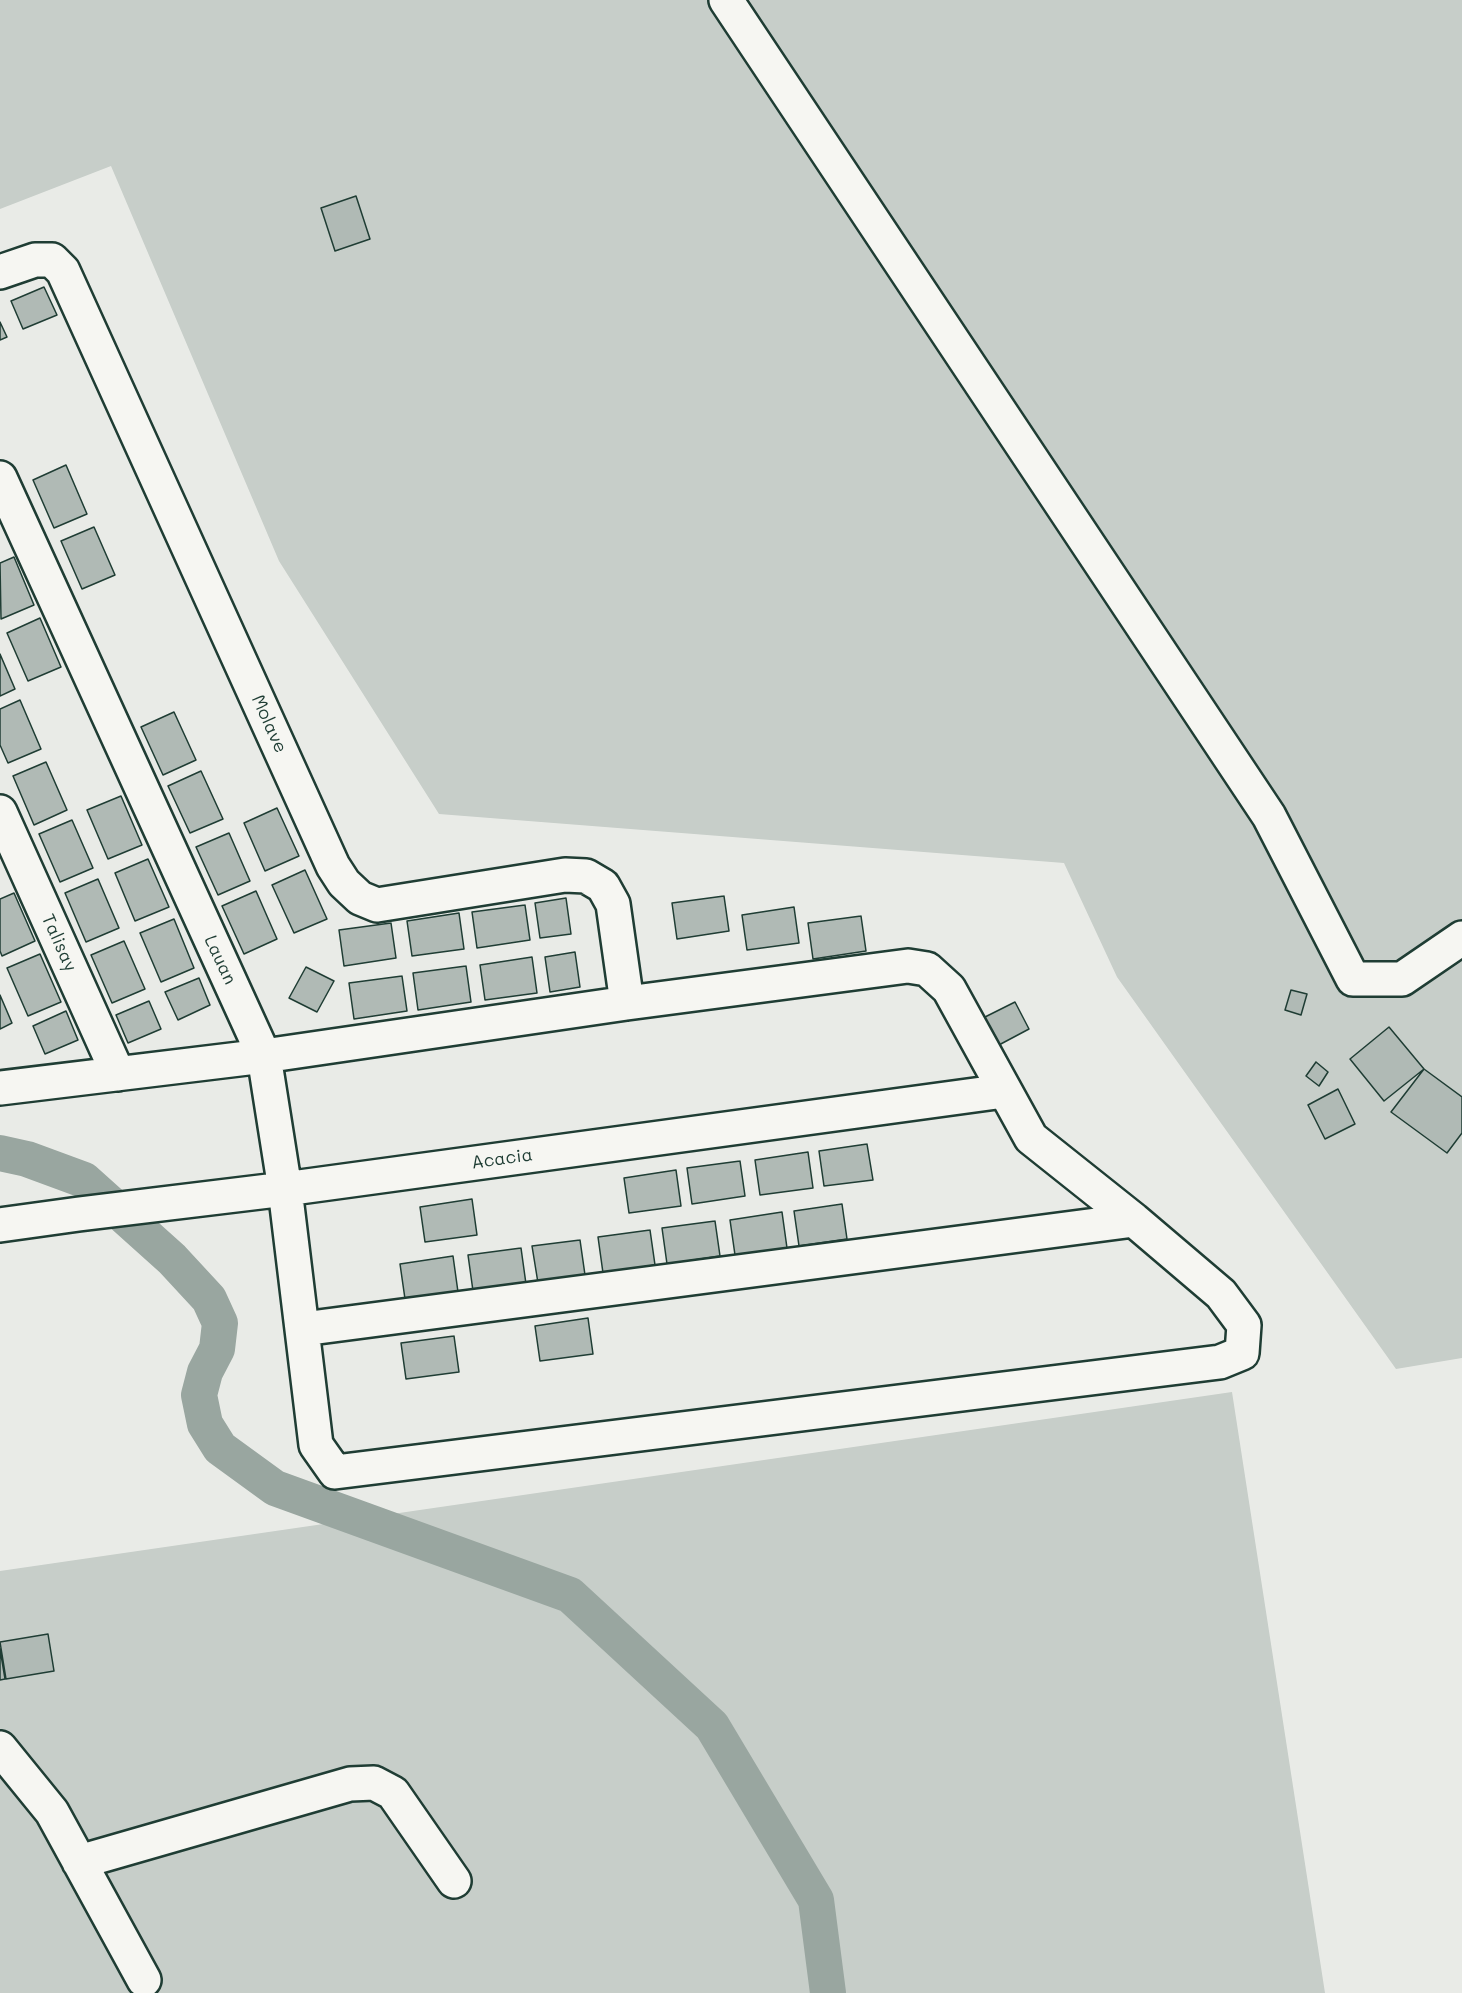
<!DOCTYPE html>
<style>
body{margin:0}
canvas{display:block;background:#e9ebe7}
</style>
<canvas width="1462" height="1993"></canvas>
<script>
const ctx = document.querySelector('canvas').getContext('2d');
ctx.lineJoin = 'round';
function fill(path, color) { ctx.fillStyle = color; ctx.fill(path, 'evenodd'); }
const poly = rows => new Path2D(rows.map(r => 'M' + r).join(''));
function stroke(path, color, width, dash) { ctx.strokeStyle = color; ctx.lineWidth = width; ctx.lineCap = dash ? 'butt' : 'round'; ctx.setLineDash(dash || []); ctx.stroke(path); }
function label(font, color, halo, rows, align = 'center') {
  ctx.font = font + ' Mali,sans-serif'; ctx.lineWidth = 5; ctx.setLineDash([]); ctx.textBaseline = 'middle'; ctx.strokeStyle = halo; ctx.fillStyle = color; for (const [text, x, y, turn = 0] of rows) {
    ctx.save(); ctx.translate(x, y); ctx.rotate((+turn || 0) * Math.PI / 180); ctx.textAlign = isNaN(turn) ? turn : align; if (halo) ctx.strokeText(text, 0, 0); ctx.fillText(text, 0, 0); ctx.restore();
  }
}
fill(poly([
 [0,0,1462,0,1462,1358,1396,1369,1117,977,1064,863,439,814,279,561,111,166,0,209],
 [1232,1392,1325,1993,0,1993,0,1571]
]), '#c7cec9');
stroke(poly([
 [0,1153,27,1159,84,1180,172,1259,209,1299,220,1323,217,1349,205,1372,199,1395,205,1424,220,1448,275,1488,570,1595,712,1726,816,1900,828,1993]
]), '#99a6a0', 36);
const building = poly([
 [356,196,370,239,335,251,321,208,356,196],
 [44,287,57,315,23,329,11,301,44,287],
 [0,322,7,337,0,340,0,322],
 [66,465,87,514,54,528,33,480,66,465],
 [94,527,115,575,82,589,61,541,94,527],
 [14,557,34,605,1,619,0,563,14,557],
 [40,618,61,667,28,681,7,633,40,618],
 [0,654,15,689,0,696,0,654],
 [20,700,41,749,8,763,0,745,0,709,20,700],
 [174,712,196,760,163,775,141,727,174,712],
 [46,762,67,810,34,825,13,776,46,762],
 [201,771,223,819,190,833,168,786,201,771],
 [121,796,142,845,108,859,87,810,121,796],
 [277,808,299,856,265,871,244,823,277,808],
 [72,820,93,868,60,882,39,834,72,820],
 [229,833,250,881,218,895,196,847,229,833],
 [148,859,169,907,135,921,115,873,148,859],
 [305,870,327,919,294,933,272,885,305,870],
 [98,879,119,928,86,942,65,893,98,879],
 [256,891,277,939,244,954,222,906,256,891],
 [14,893,35,941,2,956,0,951,0,899,14,893],
 [724,896,729,931,677,939,672,903,724,896],
 [566,898,571,934,540,938,535,903,566,898],
 [525,905,530,940,477,948,472,912,525,905],
 [794,907,799,943,747,950,742,915,794,907],
 [459,913,464,949,412,956,407,921,459,913],
 [861,916,866,951,813,959,808,923,861,916],
 [174,919,194,968,161,982,140,933,174,919],
 [391,923,396,958,344,966,339,930,391,923],
 [124,941,145,989,112,1003,91,955,124,941],
 [575,952,580,987,550,992,545,957,575,952],
 [40,954,61,1002,28,1016,7,968,40,954],
 [532,957,537,993,485,1000,480,965,532,957],
 [466,966,471,1002,418,1010,413,973,466,966],
 [306,967,334,981,317,1012,289,998,306,967],
 [402,976,407,1011,354,1019,349,983,402,976],
 [199,978,210,1005,178,1020,165,992,199,978],
 [1291,990,1307,994,1301,1015,1285,1010,1291,990],
 [0,995,12,1023,0,1029,0,995],
 [149,1001,161,1029,128,1043,116,1015,149,1001],
 [1015,1002,1029,1029,997,1046,983,1018,1015,1002],
 [66,1011,78,1040,45,1054,33,1026,66,1011],
 [1389,1027,1424,1069,1384,1101,1350,1059,1389,1027],
 [1316,1062,1328,1072,1319,1086,1306,1076,1316,1062],
 [1424,1069,1462,1097,1462,1133,1447,1153,1391,1112,1424,1069],
 [1338,1089,1355,1124,1325,1139,1308,1105,1338,1089],
 [867,1144,873,1180,824,1186,819,1151,867,1144],
 [808,1152,813,1188,760,1195,755,1160,808,1152],
 [740,1161,745,1196,692,1204,687,1168,740,1161],
 [676,1170,681,1206,629,1213,624,1178,676,1170],
 [472,1199,477,1235,425,1242,420,1207,472,1199],
 [842,1204,847,1239,799,1246,794,1211,842,1204],
 [782,1212,787,1248,735,1255,730,1220,782,1212],
 [715,1221,720,1256,667,1264,662,1228,715,1221],
 [650,1230,655,1265,603,1273,598,1237,650,1230],
 [580,1240,585,1275,538,1283,532,1246,580,1240],
 [521,1248,526,1284,473,1291,468,1255,521,1248],
 [453,1256,458,1292,405,1299,400,1264,453,1256],
 [588,1318,593,1354,540,1361,535,1326,588,1318],
 [454,1336,459,1372,406,1379,401,1343,454,1336],
 [48,1634,54,1671,6,1679,0,1642,48,1634],
 [0,1649,5,1679,0,1680,0,1649]
]);
fill(building, '#b0bab5');
stroke(building, '#1f3d34', 1.5);
const street = poly([
 [726,0,1269,816,1353,979,1402,979,1462,938],
 [0,272,35,260,52,260,63,271,333,866,344,883,360,898,377,905,565,875,586,876,603,886,613,904,627,1003],
 [0,478,264,1056,285,1189,316,1445,335,1472,1220,1362,1242,1353,1244,1325,1221,1294,1134,1220,1031,1138,949,989,927,969,908,966,627,1003,264,1056,0,1088],
 [0,812,118,1074],
 [0,1225,79,1214,285,1189,1004,1091],
 [303,1329,1134,1220],
 [0,1748,52,1812,144,1980],
 [79,1862,350,1784,374,1783,393,1793,454,1881]
]);
stroke(street, '#1f3d34', 38);
stroke(street, '#f6f6f2', 33);
label('18px', '#1f3d34', '#f6f6f2', [
 ["Molave",269,724,66],
 ["Talisay",59,943,66],
 ["Lauan",220,960,65],
 ["Acacia",502,1159,-8]
]);
</script>
